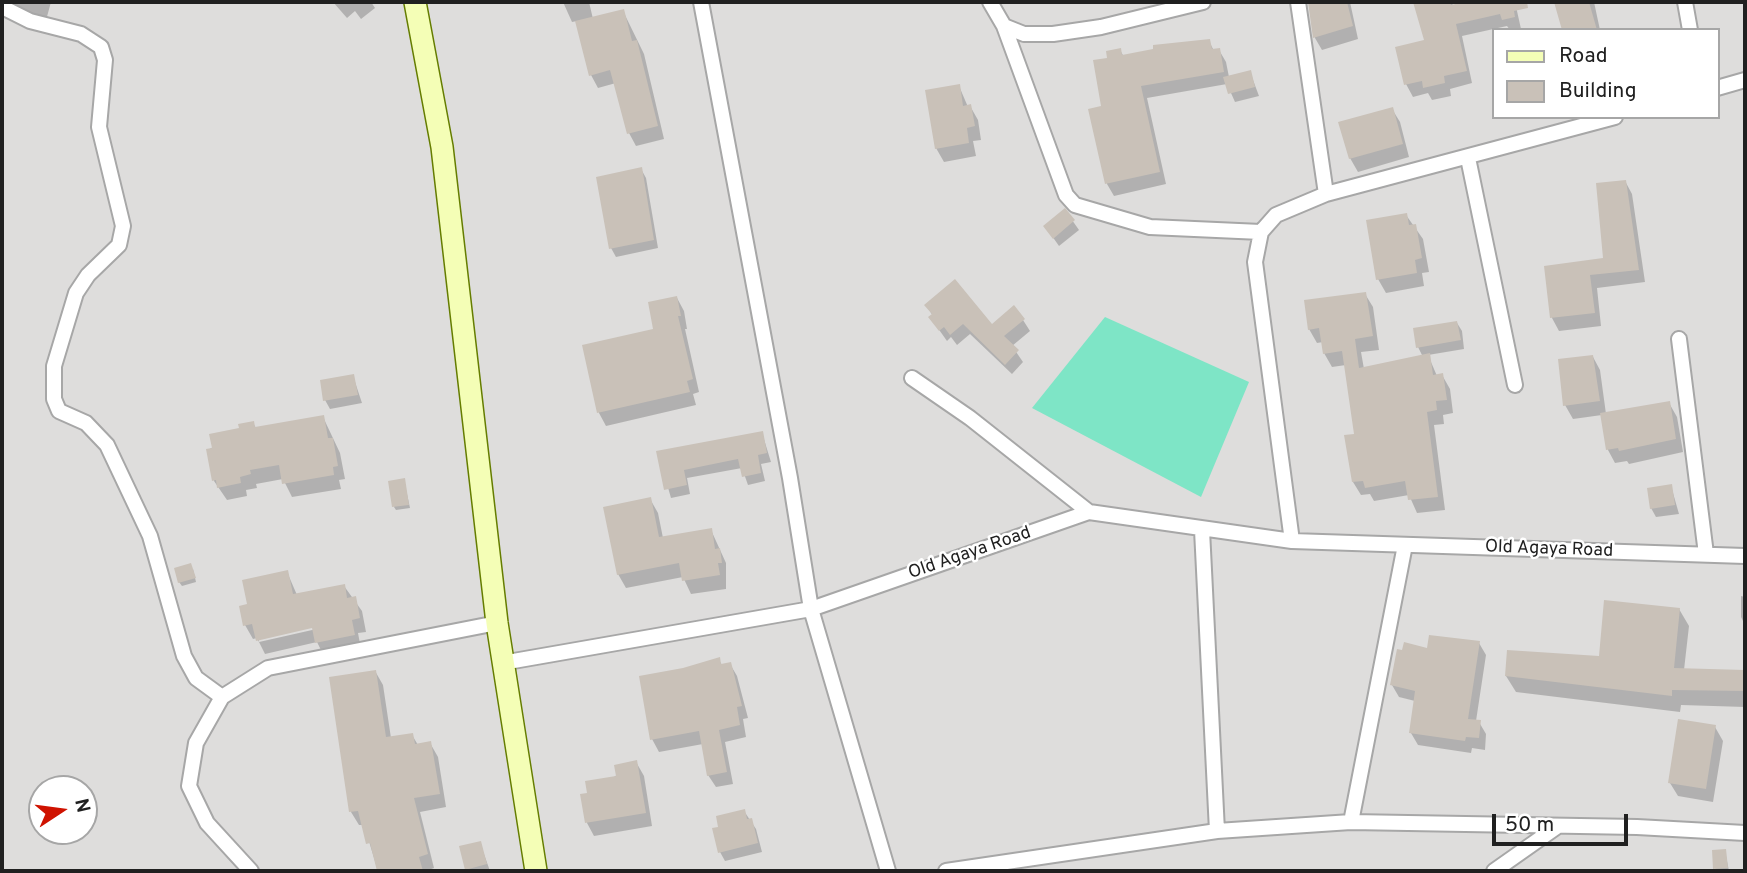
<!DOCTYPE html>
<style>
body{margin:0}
#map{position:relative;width:1747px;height:873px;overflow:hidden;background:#f1eee5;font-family:Overpass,sans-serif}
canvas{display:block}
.frame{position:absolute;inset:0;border:4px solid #202020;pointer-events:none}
.legend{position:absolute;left:1492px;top:28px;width:228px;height:91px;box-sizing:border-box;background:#fff;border:2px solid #a6a6a6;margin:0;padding:9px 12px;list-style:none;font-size:21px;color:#202020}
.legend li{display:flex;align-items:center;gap:14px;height:35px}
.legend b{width:35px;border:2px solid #a6a6a6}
.north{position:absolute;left:28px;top:775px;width:70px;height:70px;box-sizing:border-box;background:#fff;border:2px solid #a6a6a6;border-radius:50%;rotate:77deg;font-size:19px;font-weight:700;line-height:28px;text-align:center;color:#202020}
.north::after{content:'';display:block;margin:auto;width:24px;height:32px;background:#cf1200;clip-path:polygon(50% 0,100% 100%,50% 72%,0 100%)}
.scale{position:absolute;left:1492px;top:814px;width:136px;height:32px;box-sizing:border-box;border:4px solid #202020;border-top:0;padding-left:9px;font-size:21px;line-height:24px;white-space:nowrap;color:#202020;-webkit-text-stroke:5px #fff;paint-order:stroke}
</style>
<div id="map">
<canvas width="1747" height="873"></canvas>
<div class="frame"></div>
<ul class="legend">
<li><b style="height:9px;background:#f4feb6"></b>Road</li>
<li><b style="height:19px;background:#c9c1b8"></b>Building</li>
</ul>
<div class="north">N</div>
<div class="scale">50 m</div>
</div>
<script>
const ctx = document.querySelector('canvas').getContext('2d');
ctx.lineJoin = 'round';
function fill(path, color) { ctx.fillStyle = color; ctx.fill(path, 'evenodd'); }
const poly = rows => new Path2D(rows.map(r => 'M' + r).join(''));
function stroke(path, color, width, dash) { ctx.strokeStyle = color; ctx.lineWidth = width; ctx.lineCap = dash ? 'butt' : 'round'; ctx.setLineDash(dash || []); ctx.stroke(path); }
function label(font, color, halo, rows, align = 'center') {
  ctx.font = font + ' Overpass,sans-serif'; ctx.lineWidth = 5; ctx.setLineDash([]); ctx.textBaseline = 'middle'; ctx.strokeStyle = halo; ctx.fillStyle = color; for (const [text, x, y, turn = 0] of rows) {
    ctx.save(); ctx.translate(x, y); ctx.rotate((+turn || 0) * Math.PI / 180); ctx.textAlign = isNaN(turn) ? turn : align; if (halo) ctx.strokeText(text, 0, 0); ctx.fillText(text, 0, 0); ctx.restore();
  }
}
fill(poly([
 [2,2,1745,2,1745,871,2,871],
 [1493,30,1717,30,1717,117,1493,117],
 [42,789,84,789,84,831,42,831]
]), '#dedddc');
fill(poly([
 [1105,317,1249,382,1201,497,1032,408]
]), '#7ee5c6');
fill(poly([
 [3,2,51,2,45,24],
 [333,2,371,2,375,8,361,19,355,11,347,18],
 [563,2,589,2,593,19,623,11,644,54,664,139,636,146,629,133,616,83,598,88,591,75,577,21,572,22],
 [1350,2,1358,39,1322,50,1315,38,1309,2],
 [1415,2,1452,2,1453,6,1472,2,1515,2,1521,29,1510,30,1507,26,1462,36,1472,83,1450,89,1451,96,1432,100,1428,93,1413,97,1406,84,1426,42],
 [1556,2,1594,2,1600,30,1564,30],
 [1209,41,1214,51,1219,50,1226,62,1229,77,1250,72,1259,96,1235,102,1227,84,1147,98,1166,184,1114,196,1107,184,1103,107,1109,59,1120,50,1124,57],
 [959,86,968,107,970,106,978,120,981,140,973,141,976,156,944,162,936,148],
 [1392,109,1400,122,1409,157,1358,172,1350,158],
 [641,169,646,178,658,248,616,257,611,248],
 [1625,181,1632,194,1645,282,1597,288,1601,326,1559,331,1552,318,1546,268,1605,260],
 [1065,210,1079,230,1059,246,1045,226],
 [1406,215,1423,239,1429,272,1422,273,1424,286,1386,293,1378,279],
 [1365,294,1373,307,1379,350,1361,352,1364,369,1423,357,1418,347,1457,323,1462,331,1464,349,1428,355,1437,376,1442,375,1450,389,1453,413,1443,415,1444,424,1434,425,1445,510,1417,513,1409,495,1374,501,1370,494,1361,495,1353,482,1356,435,1346,365,1332,367,1324,353,1323,342,1317,343,1309,329],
 [677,298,684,311,687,329,685,329,699,392,693,394,696,405,606,426,599,413,584,346,655,330],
 [926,305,992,327,1023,320,1030,331,1012,346,1023,362,1012,374,970,334,957,345,951,337,947,341,930,317,933,316],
 [1593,357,1600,370,1606,414,1669,403,1677,417,1683,452,1629,464,1627,461,1615,463,1608,450,1602,415,1573,419,1565,405],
 [353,376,362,403,330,409,325,400],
 [323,417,340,453,345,479,339,480,341,489,292,497,283,479,256,484,257,488,246,490,247,496,227,500,214,481,208,450,253,423,256,428],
 [762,433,771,462,761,464,765,481,748,485,742,468,687,478,690,494,671,498,658,453],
 [404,480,410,508,396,510,394,507],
 [1671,486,1679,514,1656,517,1651,508],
 [650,499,658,513,663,538,711,530,726,563,726,589,691,594,683,577,626,588,618,574],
 [193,569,196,582,182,586,179,582],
 [287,572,297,595,344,586,362,611,366,632,358,633,361,649,324,656,317,642,265,654,257,638,253,639,245,625,250,606],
 [320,625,321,628,259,642,259,638],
 [1741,596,1745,597,1745,625,1741,617],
 [1679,609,1689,626,1684,670,1745,671,1745,707,1681,705,1680,712,1516,692,1506,676,1600,658],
 [1479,643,1486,655,1476,721,1479,722,1486,734,1485,750,1472,748,1471,753,1418,745,1411,733,1415,701,1399,697,1392,685,1429,650],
 [719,660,722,665,730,664,737,676,748,718,743,719,746,737,725,742,733,784,716,787,708,775,703,744,659,752,652,739,683,670],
 [375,671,383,685,391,738,412,735,418,745,430,743,438,757,446,807,420,812,434,868,426,871,378,871,364,825,359,825,351,812],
 [1715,727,1723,741,1713,802,1678,796,1670,783],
 [636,762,644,776,652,826,594,836,587,823,589,794],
 [744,811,756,829,762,852,725,861,720,852],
 [480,843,490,871,468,871,466,869],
 [1725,851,1729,871,1717,871,1715,868]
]), '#0003');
fill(poly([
 [1308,2,1347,2,1353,26,1313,38],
 [1413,2,1450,2,1451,5,1464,2,1527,2,1528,8,1514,11,1515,17,1502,20,1500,14,1456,24,1467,71,1444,76,1445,83,1423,88,1422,81,1404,85,1395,47,1424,40],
 [1554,2,1589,2,1597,30,1562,30],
 [624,9,632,41,637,40,658,126,627,134,610,70,589,76,575,21],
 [1210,39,1212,49,1220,48,1224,72,1141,86,1160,172,1105,184,1088,109,1101,106,1093,60,1107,58,1106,51,1121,48,1122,55,1153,49,1153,45],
 [1251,70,1255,87,1228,94,1223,77],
 [960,84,963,106,971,104,975,126,967,128,969,143,935,149,925,90],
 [1393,107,1403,144,1349,159,1338,122],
 [642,167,654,240,609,249,596,177],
 [1626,180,1639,270,1590,275,1595,313,1550,318,1544,266,1603,258,1596,183],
 [1065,208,1075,220,1053,239,1043,226],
 [1407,213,1409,225,1416,224,1422,258,1415,260,1417,273,1376,280,1366,220],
 [955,279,992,324,1014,305,1025,319,1004,336,1019,350,1005,365,963,324,950,335,944,327,939,331,928,317,932,314,924,305],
 [1366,292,1373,336,1355,339,1359,368,1430,353,1433,375,1443,373,1447,400,1436,401,1437,410,1427,412,1438,497,1408,500,1405,481,1365,488,1363,481,1352,482,1344,435,1354,434,1342,351,1323,354,1319,328,1308,330,1304,300],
 [677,296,681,316,678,316,693,379,687,381,690,392,597,413,582,345,653,329,648,302],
 [1457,321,1461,340,1416,348,1413,328],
 [1593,355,1600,401,1563,406,1558,359],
 [354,374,358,395,323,401,320,380],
 [1670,401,1676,439,1619,451,1618,448,1606,450,1600,413],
 [324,415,328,438,333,438,338,466,333,467,334,475,282,484,279,465,250,470,251,474,240,477,241,483,217,488,216,480,212,481,206,449,212,448,209,434,239,428,238,424,254,421,255,427],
 [763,431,767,453,758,455,761,473,742,477,738,459,728,461,684,470,687,485,664,490,656,451],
 [405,478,409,505,392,507,388,481],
 [1672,484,1675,505,1650,509,1647,488],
 [651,497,659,537,712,528,715,549,720,548,722,563,718,563,720,575,682,581,679,563,617,575,603,507],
 [191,563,196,578,178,583,174,568],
 [288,570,293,594,345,584,347,598,356,596,360,618,352,620,355,635,315,643,312,628,256,641,252,624,243,626,239,606,247,604,242,580],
 [1604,600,1680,608,1674,668,1745,670,1745,691,1672,690,1672,696,1505,676,1507,650,1599,656],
 [1429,635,1480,641,1468,719,1481,720,1479,738,1466,737,1465,741,1409,733,1415,691,1390,685,1397,649,1402,650,1404,642,1427,648],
 [720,657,721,664,731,662,742,706,737,707,740,725,719,730,727,772,707,776,699,731,650,740,639,676,683,668],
 [376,670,386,737,413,733,415,744,431,741,440,794,414,798,428,854,419,857,423,871,377,871,370,843,366,844,358,811,349,812,329,677],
 [1678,719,1716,725,1706,789,1668,783],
 [637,760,646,813,585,823,580,794,587,793,585,781,616,776,614,765],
 [745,809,747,819,752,818,758,843,718,853,712,828,718,827,716,816],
 [481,841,487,864,465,870,459,846],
 [1726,849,1728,868,1713,869,1712,850]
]), '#c9c1b8');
const street = poly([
 [701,2,790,478,811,609,888,871],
 [990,2,1004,26,1024,34,1053,34,1101,27,1203,2],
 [1298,2,1326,194],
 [1685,2,1690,30],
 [2,7,30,21,81,34,101,47,105,60,99,127,123,226,119,245,88,275,76,293,54,366,54,399,59,411,86,423,107,445,150,536,184,656,196,678,222,697],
 [1004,26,1066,195,1075,205,1150,227,1261,232],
 [1717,88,1745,80],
 [1468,158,1515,385],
 [1679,339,1706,554],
 [912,378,970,418,1089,512],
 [1202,530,1217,831],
 [1292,541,1255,262,1261,232,1276,215,1326,194,1615,117],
 [502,663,811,609,1089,512,1292,541,1745,556],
 [1351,822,1405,545],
 [251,871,207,823,189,786,196,743,222,697,268,668,497,623],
 [946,871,1217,831,1351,822,1637,827,1745,833],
 [1494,871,1558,826]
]);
const secondary = poly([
 [415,2,442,147,497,623,536,871]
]);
stroke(street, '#a7a7a7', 18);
stroke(secondary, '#657d00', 24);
stroke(street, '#fff', 14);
stroke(secondary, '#f4feb6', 21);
label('18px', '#202020', '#fff', [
 ["Old Agaya Road",1549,550,2],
 ["Old Agaya Road",970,554,-19]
]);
</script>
